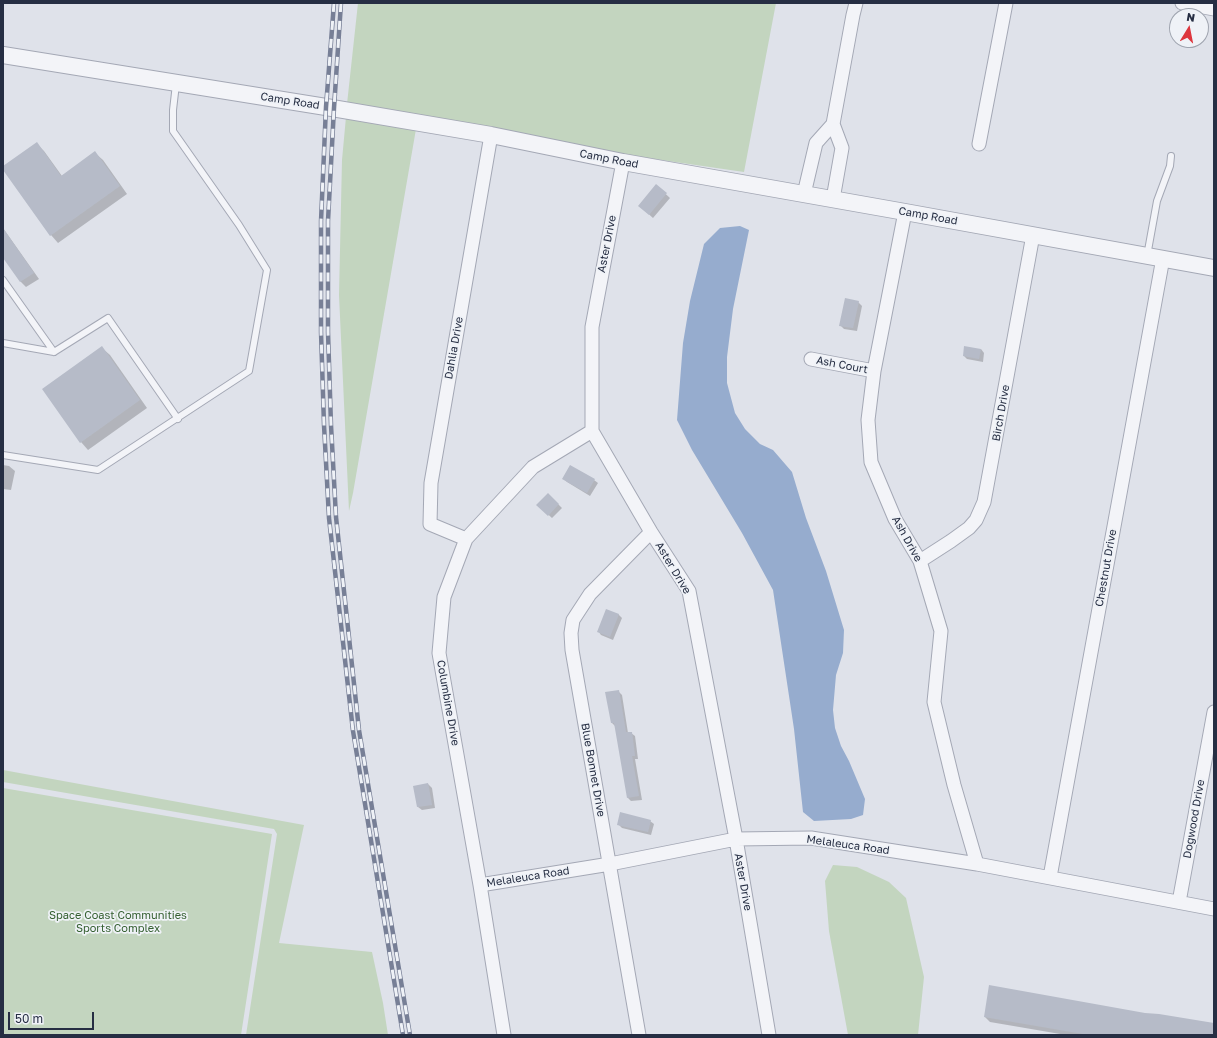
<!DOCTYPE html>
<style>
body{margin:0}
#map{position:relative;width:1217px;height:1038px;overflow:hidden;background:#dfe2ea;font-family:"Golos Text",sans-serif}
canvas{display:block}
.frame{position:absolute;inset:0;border:4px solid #262e43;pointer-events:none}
.north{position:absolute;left:1169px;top:8px;width:40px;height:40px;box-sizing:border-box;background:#eff2f7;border:1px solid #9fa4af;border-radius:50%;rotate:10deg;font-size:11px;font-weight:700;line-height:16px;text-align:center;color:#262e43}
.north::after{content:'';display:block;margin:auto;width:14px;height:18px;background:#dd363e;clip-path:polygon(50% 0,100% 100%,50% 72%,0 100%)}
.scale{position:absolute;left:8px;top:1012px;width:86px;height:18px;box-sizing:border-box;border:2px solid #262e43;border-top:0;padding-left:5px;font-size:12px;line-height:14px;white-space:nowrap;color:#262e43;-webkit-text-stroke:3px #eff2f7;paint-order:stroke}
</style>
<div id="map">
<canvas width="1217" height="1038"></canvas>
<div class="frame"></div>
<div class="north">N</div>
<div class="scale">50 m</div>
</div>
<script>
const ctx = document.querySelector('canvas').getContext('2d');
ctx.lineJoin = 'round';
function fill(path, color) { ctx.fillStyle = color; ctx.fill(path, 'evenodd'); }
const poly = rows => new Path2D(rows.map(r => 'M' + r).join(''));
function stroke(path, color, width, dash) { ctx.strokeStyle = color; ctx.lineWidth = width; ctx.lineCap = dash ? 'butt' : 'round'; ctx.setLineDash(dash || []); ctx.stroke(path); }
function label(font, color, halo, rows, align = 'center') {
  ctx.font = font + ' "Golos Text",sans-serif'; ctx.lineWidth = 3.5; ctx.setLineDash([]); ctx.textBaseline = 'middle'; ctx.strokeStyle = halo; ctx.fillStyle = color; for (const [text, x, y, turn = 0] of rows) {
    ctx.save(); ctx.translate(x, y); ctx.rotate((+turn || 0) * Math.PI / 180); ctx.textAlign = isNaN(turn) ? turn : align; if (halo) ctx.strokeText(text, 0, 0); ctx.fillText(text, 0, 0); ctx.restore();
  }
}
fill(poly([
 [358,3,776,3,744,172,613,153,347,104],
 [346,117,416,129,353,493,349,511,339,295,342,160],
 [3,770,304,825,279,943,372,952,383,1003,388,1035,246,1035,277,834,274,829,3,782],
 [3,788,272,834,241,1035,3,1035],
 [833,865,857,867,889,882,906,898,924,977,918,1035,848,1035,829,931,825,881]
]), '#c3d5bf');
fill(poly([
 [740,226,749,230,733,309,727,357,727,383,735,413,745,429,760,444,773,450,792,472,806,518,826,571,844,630,843,653,836,675,833,710,835,728,841,746,849,761,865,799,863,815,851,819,814,821,803,812,794,729,773,590,742,533,692,450,677,420,683,343,690,301,704,244,720,228]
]), '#96acce');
fill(poly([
 [37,144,44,151,62,176,95,153,103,160,127,194,58,243,51,235,3,168],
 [656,185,670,198,653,218,643,209],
 [3,228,39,279,26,287,21,282,3,256],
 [858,302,862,306,857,331,844,329,840,325],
 [102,348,110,355,147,408,88,450,81,442],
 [981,349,984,353,983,362,967,359,964,356],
 [3,465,9,466,15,471,11,490,3,489],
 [563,478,594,480,598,483,590,496,567,482],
 [548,494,562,508,552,518,538,505],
 [618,614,622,618,613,640,601,635,598,631],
 [618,691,622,695,628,733,631,733,635,736,638,759,635,759,642,800,631,801,628,798,616,727,612,723],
 [428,784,432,788,435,808,422,810,418,807],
 [650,821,654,824,651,835,622,828,618,824],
 [1144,1014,1214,1025,1214,1035,1066,1035,990,1022,985,1017]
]), '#0003');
fill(poly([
 [37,142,61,176,95,151,120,186,50,236,3,170,3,166],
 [656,184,667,193,649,215,638,206],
 [3,228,34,273,20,282,3,258],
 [845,298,859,301,853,328,839,326],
 [102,346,140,400,80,443,42,389],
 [964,346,981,349,979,359,963,356],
 [570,465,595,479,587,493,562,479],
 [548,493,559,504,548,516,536,505],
 [606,609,619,614,610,637,597,632],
 [619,690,626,732,632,732,635,756,632,756,639,796,627,798,614,723,611,723,605,692],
 [428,783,432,805,417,807,413,786],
 [620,812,651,820,648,832,617,825],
 [989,985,1145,1013,1159,1014,1214,1023,1214,1035,1089,1035,984,1017]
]), '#b6bbc8');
const service = poly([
 [1147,256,1157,201,1170,166,1171,156],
 [3,280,54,352,108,318,178,419],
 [3,343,54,352],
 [3,455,98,470,249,371,267,270,239,225,173,131,173,110,176,84]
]);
const minor = poly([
 [1182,3,1214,9],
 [833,124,853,15,856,3],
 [979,144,1006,3],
 [623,162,592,327,592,431,651,532,689,591,736,839,769,1035],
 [804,194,816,143,833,124,842,148,833,199],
 [905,212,874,371,868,420,871,462,895,519,920,561,941,631,934,702,954,785,977,864],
 [811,359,874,371],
 [466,539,430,524,431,483,491,135],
 [920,561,951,541,969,528,976,520,984,502,1033,235],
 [1050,877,1163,258],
 [480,885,610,864,736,839,811,838,977,864,1214,909],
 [1179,902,1214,712],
 [504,1035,480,885,439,653,444,597,466,539,533,467,592,431],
 [639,1035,572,650,571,633,573,620,590,594,651,532]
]);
const tertiary = poly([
 [3,55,326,107,491,135,623,162,905,212,1214,268]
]);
stroke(service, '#a4a8b5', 8);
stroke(minor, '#a4a8b5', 15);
stroke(tertiary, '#a4a8b5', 18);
stroke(service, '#f3f4f8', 6);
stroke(minor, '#f3f4f8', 13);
stroke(tertiary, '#f3f4f8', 16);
const rail = poly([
 [334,3,326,107,321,221,321,332,324,425,329,518,353,731,403,1035],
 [341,3,334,108,328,221,328,332,331,425,336,517,359,730,410,1035]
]);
stroke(rail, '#777f96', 4.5);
stroke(rail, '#eff2f7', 3, [9]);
label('11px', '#262e43', '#eff2f7', [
 ["Camp Road",290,101,9],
 ["Camp Road",609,159,11],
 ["Camp Road",928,216,10],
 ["Aster Drive",607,244,-79],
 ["Dahlia Drive",454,348,-80],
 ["Ash Court",842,365,11],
 ["Birch Drive",1001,413,-80],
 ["Ash Drive",907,539,61],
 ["Aster Drive",673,568,59],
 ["Chestnut Drive",1106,568,-80],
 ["Columbine Drive",448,703,80],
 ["Blue Bonnet Drive",593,770,80],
 ["Dogwood Drive",1194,819,-80],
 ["Melaleuca Road",848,845,8],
 ["Melaleuca Road",528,877,-9],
 ["Aster Drive",743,882,80]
]);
label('11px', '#366132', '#eff2f7', [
 ["Space Coast Communities",118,916],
 ["Sports Complex",118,929]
]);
</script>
